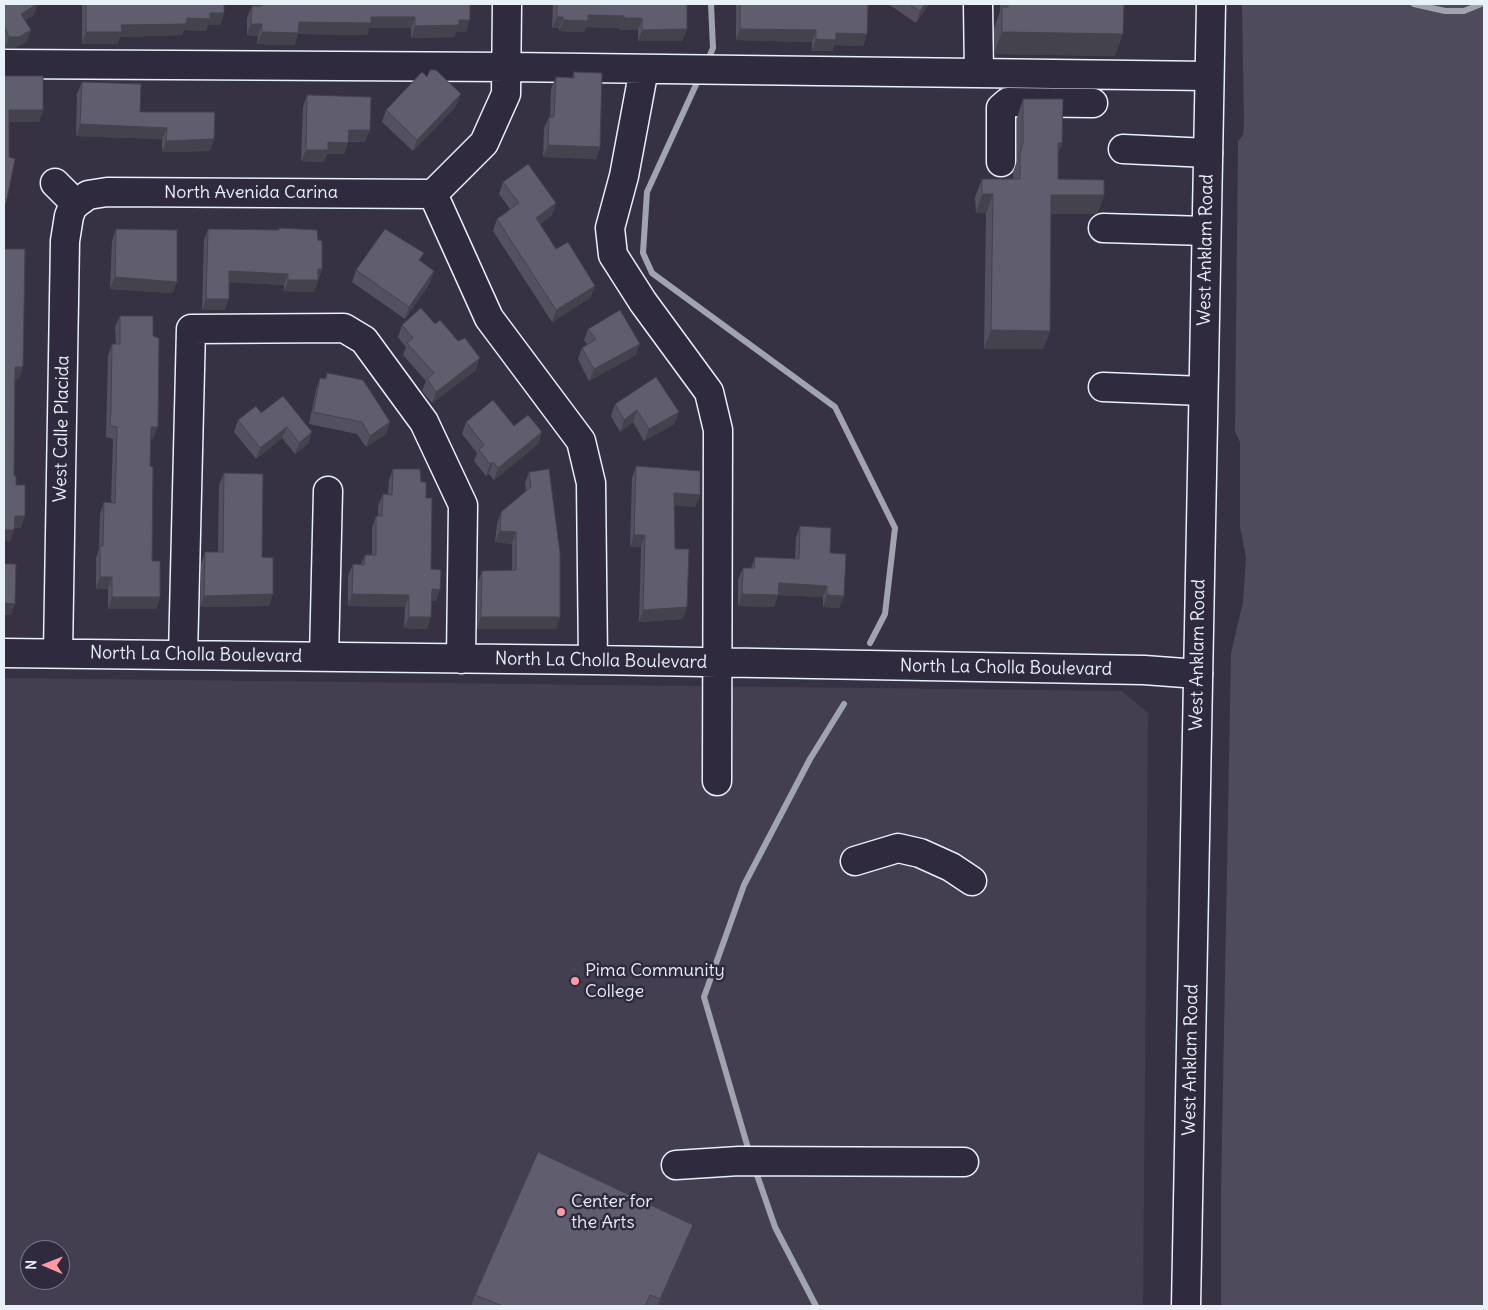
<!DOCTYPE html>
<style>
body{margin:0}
#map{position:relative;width:1488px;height:1310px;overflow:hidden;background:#363244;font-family:Delius,sans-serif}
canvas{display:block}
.frame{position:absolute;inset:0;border:5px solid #e8f1f8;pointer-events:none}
.north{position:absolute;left:20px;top:1240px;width:50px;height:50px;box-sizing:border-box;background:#2f2a3d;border:1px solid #797a88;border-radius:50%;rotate:271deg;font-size:14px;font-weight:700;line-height:20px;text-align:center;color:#e8f1f8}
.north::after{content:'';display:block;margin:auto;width:18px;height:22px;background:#ff9aa2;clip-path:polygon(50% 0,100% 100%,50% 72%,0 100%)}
</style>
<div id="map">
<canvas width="1488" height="1310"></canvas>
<div class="frame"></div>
<div class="north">N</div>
</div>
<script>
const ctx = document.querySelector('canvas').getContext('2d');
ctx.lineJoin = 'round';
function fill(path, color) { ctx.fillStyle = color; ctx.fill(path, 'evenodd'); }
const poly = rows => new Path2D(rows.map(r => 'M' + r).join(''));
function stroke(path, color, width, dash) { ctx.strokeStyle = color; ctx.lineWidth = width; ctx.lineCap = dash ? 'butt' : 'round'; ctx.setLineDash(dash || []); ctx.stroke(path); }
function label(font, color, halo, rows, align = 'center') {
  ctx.font = font + ' Delius,sans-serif'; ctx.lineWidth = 5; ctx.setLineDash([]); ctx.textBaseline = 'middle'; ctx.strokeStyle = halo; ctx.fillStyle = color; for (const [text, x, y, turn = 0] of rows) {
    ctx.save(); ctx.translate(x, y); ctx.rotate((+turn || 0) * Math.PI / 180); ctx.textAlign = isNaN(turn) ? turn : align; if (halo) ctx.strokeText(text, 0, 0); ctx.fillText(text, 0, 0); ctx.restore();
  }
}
fill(poly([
 [4,678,1122,691,1148,713,1143,1306,4,1306],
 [30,1250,60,1250,60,1280,30,1280]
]), '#433f51');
fill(poly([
 [1242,4,1484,4,1484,1306,1221,1306,1221,1192,1231,653,1243,602,1246,557,1240,527,1240,442,1235,431,1238,141,1243,135,1244,123]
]), '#4d4b5c');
stroke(poly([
 [1414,4,1445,11,1464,11,1481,4],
 [707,62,713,48,711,4],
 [700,76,647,192,643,253,652,273,835,407,895,528,885,614,870,643],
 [750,1155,704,997,744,885,810,759,844,704],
 [755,1169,775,1227,816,1306]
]), '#a0a4af', 6);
const minor = poly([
 [507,4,506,94,484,143,433,194,489,318,581,441,591,483,593,660],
 [978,4,979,73],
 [4,64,508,67,1209,76],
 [644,69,624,176,610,228,613,255,643,302,709,392,718,430,717,781],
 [1123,149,1208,153],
 [1001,162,1001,108,1008,102,1093,103],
 [55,183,76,204],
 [1103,228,1206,231],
 [1103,387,1203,391],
 [4,653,593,660,1144,670,1198,674],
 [58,653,65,241,69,216,73,206,88,195,107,192,433,194],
 [183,655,191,329,344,328,364,340,424,422,463,505,461,659],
 [324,657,328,491],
 [855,861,898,848,920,853,951,867,972,881],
 [676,1165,739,1161,964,1162]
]);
const major = poly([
 [1186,1306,1211,4]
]);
stroke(minor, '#e8f1f8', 31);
stroke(major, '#e8f1f8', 31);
stroke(minor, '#2f2a3d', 28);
stroke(major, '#2f2a3d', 28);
fill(poly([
 [4,4,34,15,25,20,31,30,26,42,15,48,5,48,4,46],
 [82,4,224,4,224,13,220,25,208,25,206,31,184,30,182,35,120,37,117,44,82,44],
 [259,4,470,4,466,32,456,32,454,37,411,38,411,28,369,28,367,35,298,34,294,45,257,44,258,36,247,35,247,18,252,6,259,6],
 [553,4,687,4,687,29,682,41,638,41,638,30,620,30,620,28,586,27,584,32,559,31,559,28,552,28],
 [736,4,868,4,867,34,863,46,834,45,832,51,812,51,812,42,736,40],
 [888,4,929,4,916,23],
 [1000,4,1124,4,1115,56,994,54,994,28,1000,12],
 [574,72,600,147,596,159,543,157,544,128,549,117,550,117,551,89,556,77,572,78],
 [4,76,43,110,39,122,9,122,7,199,4,207],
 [82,82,140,112,210,151,162,152,162,139,76,136,77,94],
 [307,95,365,142,348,142,344,154,327,154,324,162,301,161,303,107],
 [1023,99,1062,143,1058,155,1058,179,1104,195,1097,214,1051,214,1050,331,1043,349,984,349,986,213,976,213,975,197,982,179,1013,179,1013,172,1017,161,1017,118],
 [456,106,413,151,382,122,386,110],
 [503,182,556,203,552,215,540,224,556,249,595,286,590,298,552,322,493,231,497,219,510,209,499,194],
 [279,228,318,240,322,269,314,292,284,291,284,285,229,282,225,310,202,310,204,240,208,229,278,230],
 [116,229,173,293,110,289,112,241],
 [421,261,430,283,405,319,352,282,356,270],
 [120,316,153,336,153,439,150,439,150,466,152,561,160,597,156,609,108,609,108,589,96,589,96,558,99,549,100,514,104,502,111,503,113,439,106,437,108,356,112,344,116,344,115,327],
 [402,325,476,370,432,403,422,391,426,381,403,355,406,347,398,337],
 [588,329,636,355,589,381,578,359,582,348,587,344,584,340],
 [327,373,390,422,386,434,366,447,357,434,309,424,316,390,320,378,325,379],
 [615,404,679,412,674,424,644,441,633,422,620,432,611,416],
 [261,413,312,432,308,444,295,454,282,438,256,459,234,432,238,420],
 [466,422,514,426,542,432,538,444,494,480,489,474,486,476,474,461,477,453,462,434],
 [636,466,700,495,695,507,674,505,675,549,687,607,682,619,639,622,641,547,630,547,632,478],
 [393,469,421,482,426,498,431,569,436,601,432,601,427,629,404,628,405,607,348,606,348,576,353,564,361,564,365,555,372,555,372,528,376,516,378,516,378,506,383,494,388,494,389,480],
 [529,472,560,617,556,629,477,629,478,582,482,571,512,570,512,544,495,542,497,524,501,512,526,491,525,483],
 [224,473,262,557,269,606,200,607,201,564,205,552,218,552,219,485],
 [800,526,830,553,844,596,839,608,823,607,823,597,778,595,774,607,738,606,738,580,743,568,751,568,755,557,795,559,796,538],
 [685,1248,659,1306,471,1306,475,1295]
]), '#53515f');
fill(poly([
 [38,4,34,15,17,25,21,14],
 [925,4,929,4,916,23,920,11],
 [210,13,224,13,220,25,208,25,206,31,184,30,182,35,120,37,117,44,82,44,86,32,121,25],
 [588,15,624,16,620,28,586,27,584,32,559,31,563,20],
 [371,17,415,17,411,28,369,28,367,35,298,34,294,45,257,44,262,32,299,22],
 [557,17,563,17,559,28,552,28],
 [624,18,642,18,638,30,620,30],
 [459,20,470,20,466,32,456,32,454,37,411,38,415,26],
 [251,24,262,24,258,36,247,35],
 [687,29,682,41,638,41,642,30],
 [740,29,816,30,812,42,736,40],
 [31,30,26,42,15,48,5,48,9,37],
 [1002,32,1123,34,1115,56,994,54],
 [836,33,867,34,863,46,834,45,832,51,812,51,816,39],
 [461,94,456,106,413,151,417,140],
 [9,110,43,110,39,122,5,122],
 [80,124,167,128,162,139,76,136],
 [349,130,370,130,365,142,344,141],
 [214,139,210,151,162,152,166,141],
 [328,142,348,143,344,154,327,154,324,162,301,161,306,150],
 [1058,143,1062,143,1056,162],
 [548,145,600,147,596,159,543,157],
 [982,194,993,194,986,213,976,213],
 [1051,195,1104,195,1097,214,1045,214],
 [556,203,552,215,532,230,536,218],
 [318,269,322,269,318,280],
 [229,271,288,274,284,285,225,282],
 [434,271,430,283,405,319,409,307],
 [115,277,177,282,173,293,110,289],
 [288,280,318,280,314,292,284,291],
 [595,286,590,298,552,322,556,310],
 [206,299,229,299,225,310,202,310],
 [991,330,1050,331,1043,349,984,349],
 [640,344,636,355,589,381,594,369],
 [480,358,476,370,432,403,436,392],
 [15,367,23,367,19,379,11,379],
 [637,410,633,422,620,432,624,420],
 [679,412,674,424,644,441,649,429],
 [390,422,386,434,366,447,370,436],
 [151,427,158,427,153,439,146,439],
 [287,427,282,438,256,459,260,448],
 [312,432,308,444,295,454,299,443],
 [542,432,538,444,494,480,498,468],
 [493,462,489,474,486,476,490,464],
 [674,493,700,495,695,507,670,505],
 [15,516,25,516,21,528,10,528],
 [4,530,14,530,10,542,4,541],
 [500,531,516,532,512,544,495,542],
 [634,535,645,535,641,547,630,547],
 [100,577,112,577,108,589,96,589],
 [779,583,827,586,823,597,775,595],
 [432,589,440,590,436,601,428,601],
 [273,594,269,606,200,607,204,596],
 [352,594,409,595,405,607,348,606],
 [742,594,778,595,774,607,738,606],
 [827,595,844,596,839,608,823,607],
 [112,597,160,597,156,609,108,609],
 [4,603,15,604,11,615,4,615],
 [687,607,682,619,639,622,643,610],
 [409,617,431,617,427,629,404,628],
 [481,617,560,617,556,629,477,629],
 [693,1225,685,1248,659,1306,657,1306]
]), '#43424d');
const building = poly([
 [4,4,37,4,21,14,31,30,19,37,9,37,4,26,4,4],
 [86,4,224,4,224,13,210,13,210,19,187,18,186,24,121,25,122,32,86,32,86,4],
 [263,4,470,4,470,20,459,20,459,25,415,26,415,17,371,17,371,23,299,22,298,33,262,32,262,24,251,24,252,6,262,6,263,4],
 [557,4,687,4,687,29,642,30,642,18,624,18,624,16,588,15,588,21,563,20,563,17,557,17,557,4],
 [740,4,868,4,867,34,836,33,836,40,816,39,816,30,740,29,740,4],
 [909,4,925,4,920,11,909,4],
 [1008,4,1124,4,1123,34,1002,32,1002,7,1008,7,1008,4],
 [430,70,436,70,461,94,417,140,386,110,422,72,427,77,430,70],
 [574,72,602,73,600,147,548,145,549,117,554,117,556,77,574,78,574,72],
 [4,76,43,76,43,110,9,110,9,157,15,159,7,199,4,199,4,76],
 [82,82,141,84,140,112,215,112,214,139,166,141,167,128,80,124,82,82],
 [307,95,371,97,370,130,349,130,348,143,328,142,328,150,306,150,307,95],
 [1023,99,1063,99,1062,143,1058,143,1058,179,1104,180,1104,195,1051,195,1050,331,991,330,993,194,982,194,982,179,1020,179,1020,153,1023,143,1023,99],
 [528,164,556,203,536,218,556,249,568,242,595,286,556,310,497,219,519,203,503,182,528,164],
 [279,228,317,230,318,240,322,241,322,269,318,269,318,280,288,280,288,274,229,271,229,299,206,299,208,229,279,230,279,228],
 [116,229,177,230,177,282,115,277,116,229],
 [385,229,424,253,419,260,434,271,409,307,356,270,385,229],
 [4,249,25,249,23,367,15,367,14,476,16,476,16,485,25,485,25,516,15,516,14,530,4,530,4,538,4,249],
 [421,308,435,324,440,320,458,341,465,338,480,358,436,392,427,379,434,373,407,343,413,338,402,325,421,308],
 [620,310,640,344,594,369,582,348,596,339,588,329,620,310],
 [120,316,153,316,153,336,159,338,158,427,151,427,150,466,153,467,152,561,160,561,160,597,112,597,112,577,100,577,100,546,103,546,104,502,115,503,117,427,110,426,111,408,112,344,120,344,120,316],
 [327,373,363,380,390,422,370,436,362,422,313,412,320,378,326,379,327,373],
 [656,377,679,412,649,429,637,410,624,420,615,404,656,377],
 [283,396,312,432,299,443,287,427,260,448,238,420,256,406,261,413,283,396],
 [493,400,514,426,528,415,542,432,498,468,493,462,490,464,479,450,484,445,466,422,493,400],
 [636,466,700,471,700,495,674,493,675,549,689,549,687,607,643,610,645,535,634,535,636,466],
 [393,469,420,469,421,482,426,482,426,498,432,498,431,569,441,570,440,590,432,589,431,617,409,617,409,595,352,594,353,564,364,565,365,555,376,555,376,516,382,516,383,494,392,495,393,469],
 [549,469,560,553,560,617,481,617,482,571,516,570,516,532,500,531,501,512,531,487,529,472,549,469],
 [224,473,263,474,262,557,273,558,273,594,204,596,205,552,223,552,224,473],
 [800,526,831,528,830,553,846,554,844,596,827,595,827,586,779,583,778,595,742,594,743,568,754,568,755,557,799,559,800,526],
 [4,564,16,564,15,604,4,603,4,564],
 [538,1152,693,1225,660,1299,650,1295,645,1306,503,1306,475,1295,538,1152]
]);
fill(building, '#605e6e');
stroke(building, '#43424d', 1);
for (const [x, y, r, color] of [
 [575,981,5,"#ff9aa2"],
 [561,1212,5,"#ff9aa2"]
]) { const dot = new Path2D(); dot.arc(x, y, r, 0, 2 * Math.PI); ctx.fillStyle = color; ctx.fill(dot); stroke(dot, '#2f2a3d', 2); }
label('18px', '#e8f1f8', '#2f2a3d', [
 ["North Avenida Carina",251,193],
 ["West Anklam Road",1206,250,-89],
 ["West Calle Placida",62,429,-89],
 ["North La Cholla Boulevard",196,655,1],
 ["West Anklam Road",1198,655,-89],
 ["North La Cholla Boulevard",601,661,1],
 ["North La Cholla Boulevard",1006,668,1],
 ["West Anklam Road",1191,1060,-89]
]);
label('18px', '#e8f1f8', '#2f2a3d', [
 ["Pima Community",585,971],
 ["College",585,992],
 ["Center for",571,1202],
 ["the Arts",571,1223]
], 'left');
</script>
